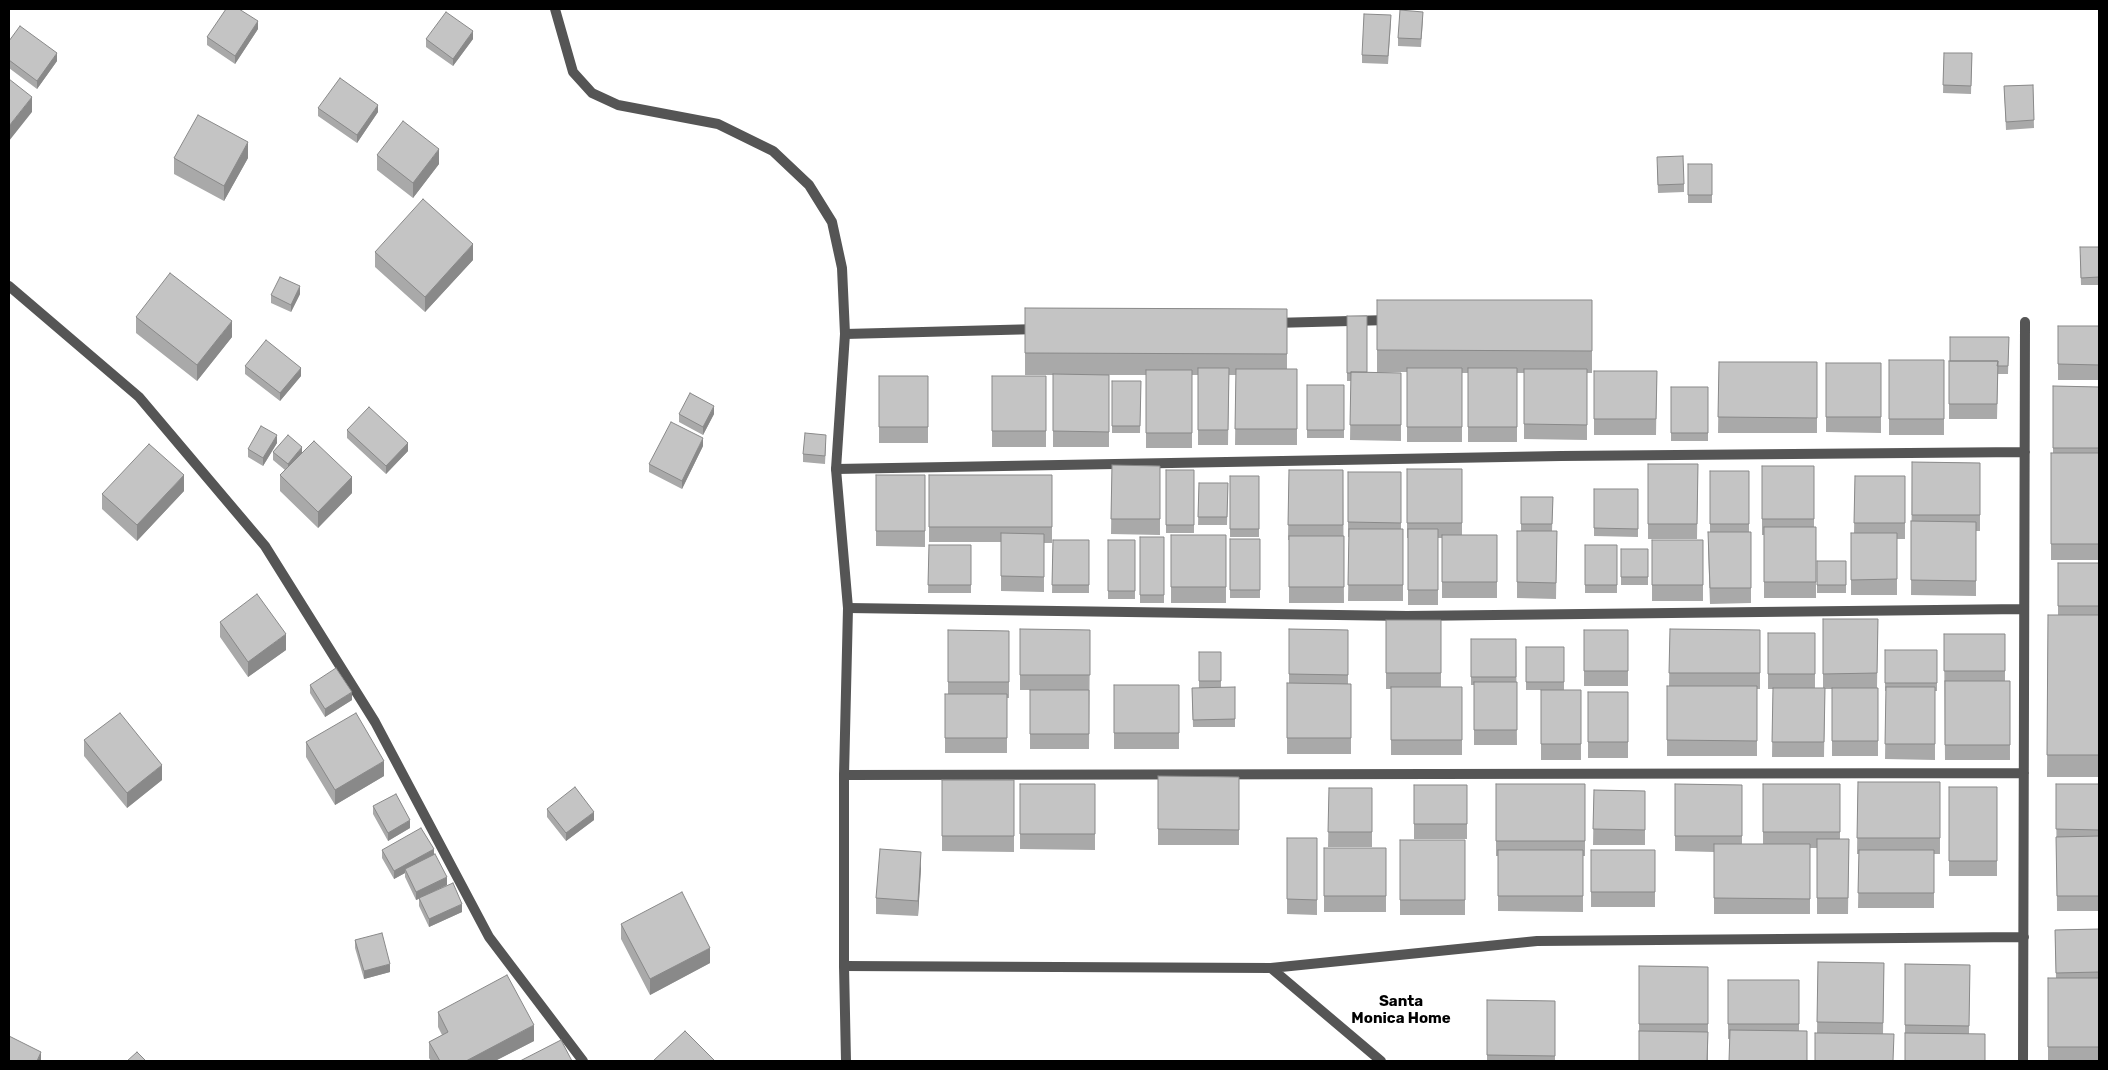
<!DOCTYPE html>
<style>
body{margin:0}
#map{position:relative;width:2108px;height:1070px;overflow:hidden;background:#fff;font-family:Rubik,sans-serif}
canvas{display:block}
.frame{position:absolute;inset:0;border:10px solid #000;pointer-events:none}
</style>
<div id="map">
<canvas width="2108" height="1070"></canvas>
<div class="frame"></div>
</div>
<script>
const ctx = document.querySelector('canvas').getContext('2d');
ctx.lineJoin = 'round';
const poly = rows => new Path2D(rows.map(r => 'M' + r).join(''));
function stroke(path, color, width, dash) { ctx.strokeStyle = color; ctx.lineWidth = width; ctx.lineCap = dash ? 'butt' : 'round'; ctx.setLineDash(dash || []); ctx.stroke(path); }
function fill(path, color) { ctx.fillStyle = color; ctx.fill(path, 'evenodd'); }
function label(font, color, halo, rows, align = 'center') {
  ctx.font = font + ' Rubik,sans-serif'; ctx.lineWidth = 4; ctx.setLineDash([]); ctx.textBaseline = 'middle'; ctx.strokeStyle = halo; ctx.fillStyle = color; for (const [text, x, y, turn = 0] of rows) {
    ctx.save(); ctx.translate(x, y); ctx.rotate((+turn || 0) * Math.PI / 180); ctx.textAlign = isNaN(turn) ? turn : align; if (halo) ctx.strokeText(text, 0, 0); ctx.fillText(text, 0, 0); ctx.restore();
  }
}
stroke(poly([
 [9,286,139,397,265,546,375,722,489,937,583,1061],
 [1273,323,1389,320],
 [845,334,1039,329],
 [836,469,1561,456,2025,452],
 [848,608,1407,616,2024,609],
 [844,775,2024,773],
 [844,966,1271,968,1381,1061],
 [1271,968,1537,941,2024,937],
 [2023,1061,2025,322]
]), '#555', 10);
stroke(poly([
 [555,9,573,72,592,93,618,105,718,124,773,151,809,185,832,222,842,268,845,334,836,469,848,608,844,775,844,966,846,1061]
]), '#555', 10);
fill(poly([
 [1423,20,1421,47,1398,46,1398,38],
 [1391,23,1388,64,1362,63,1362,55],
 [258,29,235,64,207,45,207,37],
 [426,39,473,39,453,66,426,47],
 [9,41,57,61,37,89,9,68],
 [1944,53,1972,53,1971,94,1943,93],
 [2033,85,2034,128,2006,130,2004,86],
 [318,108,378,112,357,143,318,116],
 [377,155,439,164,413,198,377,170],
 [174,158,248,158,224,201,174,174],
 [1688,164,1712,164,1712,203,1688,203],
 [1657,165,1684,184,1684,192,1658,193],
 [2099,247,2099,285,2081,285,2080,255],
 [375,252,473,260,425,312,375,267],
 [300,294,291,312,271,303,271,295],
 [1377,300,1592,300,1592,373,1587,373,1587,440,1524,439,1524,373,1517,373,1517,442,1468,442,1468,373,1462,373,1462,442,1407,442,1407,372,1377,372],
 [1025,308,1287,309,1287,369,1297,369,1297,445,1235,445,1236,375,1229,375,1228,445,1198,445,1198,375,1192,375,1192,448,1146,448,1146,375,1109,375,1109,447,1053,447,1053,375,1025,375],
 [1347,316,1367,372,1401,373,1401,441,1350,440,1351,381,1347,381],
 [136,317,232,337,197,381,136,333],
 [2058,326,2099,326,2099,380,2058,380],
 [2009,337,2008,374,1998,374,1997,419,1949,419,1949,361],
 [1889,360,1944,360,1944,435,1889,435],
 [1719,362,1817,362,1817,433,1718,433],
 [1826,363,1881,363,1881,433,1826,432],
 [245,366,301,376,280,401,245,374],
 [1594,371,1657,371,1656,435,1594,435],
 [879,376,928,376,928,443,879,443],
 [992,376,1046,376,1046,447,992,447],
 [1112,381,1141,381,1140,433,1112,433],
 [1307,385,1344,385,1344,438,1307,438],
 [2053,386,2099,387,2099,560,2051,560,2051,453,2053,453],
 [1671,387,1708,387,1708,441,1671,441],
 [679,414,714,414,703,435,679,422],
 [347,430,408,451,386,474,347,438],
 [277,443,263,466,248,457,248,449],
 [826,443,825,464,803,462,803,454],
 [703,446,682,489,649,472,649,464],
 [273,452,302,453,352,493,318,528,280,491,280,475,285,470,273,460],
 [1912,462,1980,463,1980,531,1976,531,1976,596,1911,595],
 [1648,464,1698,464,1697,539,1648,539],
 [1112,465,1160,466,1160,535,1111,534],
 [1762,466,1814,466,1814,527,1816,527,1816,598,1764,598,1764,535,1762,535],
 [1407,469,1462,469,1462,535,1497,535,1497,598,1442,598,1442,538,1438,538,1438,605,1408,605,1408,538,1407,538],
 [1166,470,1194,470,1194,533,1166,533],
 [1289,470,1343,470,1344,603,1289,603,1289,540,1288,540],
 [1710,471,1749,471,1749,532,1751,532,1751,603,1710,604,1708,548,1710,532],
 [1348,472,1401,472,1401,529,1403,529,1403,601,1348,601,1349,537,1348,537],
 [876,475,925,475,925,547,876,546],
 [929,475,1052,475,1052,543,1044,543,1044,592,1001,591,1001,542,929,542],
 [1230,476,1259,476,1259,537,1230,537],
 [1855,476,1905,476,1905,539,1897,539,1897,595,1851,595,1851,533,1854,533],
 [1199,483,1228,483,1227,525,1198,525],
 [1594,489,1638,489,1638,537,1594,536],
 [184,491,137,541,102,509,102,494],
 [1521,497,1553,497,1552,531,1557,531,1556,599,1517,598,1517,531,1521,531],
 [1171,535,1226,535,1226,603,1171,603],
 [1140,537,1164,537,1164,603,1140,603],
 [1230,539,1260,539,1260,598,1230,598],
 [1053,540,1089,540,1089,593,1052,593],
 [1108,540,1135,540,1135,599,1108,599],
 [1652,540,1703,540,1703,601,1652,601],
 [929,545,971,545,971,593,928,593],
 [1585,545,1617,545,1617,593,1585,593],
 [1621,549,1648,549,1648,585,1621,585],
 [1817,561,1846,561,1846,593,1817,593],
 [2058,563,2099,563,2099,777,2047,777,2048,615,2058,615],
 [1823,619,1878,619,1877,688,1878,688,1878,756,1832,756,1832,689,1825,689,1824,757,1772,757,1773,689,1768,689,1768,633,1815,633,1815,688,1823,688],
 [1386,620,1441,620,1441,687,1462,687,1462,755,1391,755,1391,689,1386,689],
 [220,622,286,650,248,677,220,637],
 [1020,629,1090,630,1089,749,1030,749,1030,690,1020,690],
 [1289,629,1348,630,1348,684,1351,684,1351,754,1287,754,1287,683,1289,683],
 [1670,629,1760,630,1760,689,1757,689,1757,756,1667,756,1667,686,1669,686],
 [948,630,1009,631,1009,698,1007,698,1007,753,945,753,945,694,948,694],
 [1584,630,1628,630,1628,686,1584,686],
 [1944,634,2005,634,2005,681,2010,681,2010,760,1945,760],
 [1471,639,1516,639,1517,745,1474,745,1474,685,1471,685],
 [1526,647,1564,647,1564,690,1581,690,1581,760,1541,760,1541,690,1526,690],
 [1937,650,1937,691,1935,691,1935,760,1885,759,1886,691,1885,691,1885,683],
 [1199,652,1221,652,1221,688,1235,687,1235,727,1193,727,1192,688,1199,688],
 [310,685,352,700,325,717,310,693],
 [1114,685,1179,685,1179,749,1114,749],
 [1588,692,1628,692,1628,758,1588,758],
 [84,740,162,780,127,808,84,756],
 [306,742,384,776,335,805,306,757],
 [1158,776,1239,777,1239,845,1158,845],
 [942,780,1014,780,1014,852,942,851],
 [1858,782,1940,782,1940,854,1934,854,1934,908,1858,908,1859,854,1857,854],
 [1020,784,1095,784,1095,850,1020,849],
 [1496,784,1585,784,1585,856,1583,856,1583,912,1498,911,1498,856,1496,856],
 [1675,784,1742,785,1742,844,1763,844,1763,784,1840,784,1840,839,1849,839,1848,914,1817,914,1817,848,1810,848,1810,914,1714,914,1714,852,1675,851],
 [2056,784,2099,784,2099,911,2057,911],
 [1414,785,1467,785,1467,839,1414,839],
 [1949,787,1997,787,1997,876,1949,876],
 [1329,788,1372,788,1372,847,1328,847],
 [1594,790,1645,791,1645,845,1593,845],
 [373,806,410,828,388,841,373,814],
 [547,809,594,820,566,841,547,817],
 [1287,838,1317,838,1317,915,1287,914],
 [1400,840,1465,840,1465,915,1400,915],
 [1324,848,1386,848,1386,912,1324,912],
 [382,850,434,855,447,885,426,895,462,912,429,927,419,906,419,899,416,900,405,877,405,873,394,879,382,858],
 [1591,850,1655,850,1655,907,1591,907],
 [921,868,918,916,876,914,876,898],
 [621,924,710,963,650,995,621,939],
 [2099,929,2099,1061,2048,1061,2048,978,2056,978,2055,930],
 [355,940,390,972,364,979,355,948],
 [1818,962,1884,963,1883,1034,1817,1033],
 [1905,964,1970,965,1969,1034,1905,1061],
 [1639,966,1708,967,1708,1061,1639,1061],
 [1728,980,1799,980,1799,1031,1728,1039],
 [1487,1000,1555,1001,1555,1061,1487,1061],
 [438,1012,534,1041,495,1061,431,1061,429,1058,429,1042,442,1035,438,1027]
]), '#a9a9a9');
fill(poly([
 [258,21,258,29,235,64,235,56],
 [473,31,473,39,453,66,453,59],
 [57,53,57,61,37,89,37,81],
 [32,97,32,112,9,141,9,126],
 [378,105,378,112,357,143,357,135],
 [248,142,248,158,224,201,224,186],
 [439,149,439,164,413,198,413,183],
 [473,244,473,260,425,312,425,297],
 [300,286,300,294,291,312,291,305],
 [232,321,232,337,197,381,197,365],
 [301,368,301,376,280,401,280,393],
 [714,406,714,414,703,435,703,427],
 [277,435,277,443,263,466,263,458],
 [703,438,703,446,682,489,682,481],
 [408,443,408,451,386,474,386,466],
 [302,447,302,455,288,472,288,464],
 [184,475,184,491,137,541,137,525],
 [352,477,352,493,318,528,318,512],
 [286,634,286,650,248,677,248,662],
 [352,692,352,700,325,717,325,709],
 [384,761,384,776,335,805,335,790],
 [162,765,162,780,127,808,127,793],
 [594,812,594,820,566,841,566,833],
 [410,820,410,828,388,841,388,833],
 [434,849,434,857,405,869,405,873,394,879,394,871],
 [921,852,921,868,918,916,918,901],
 [447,877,447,885,416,900,416,892],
 [462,904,462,912,429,927,429,919],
 [710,948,710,963,650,995,650,979],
 [390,964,390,972,364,979,364,971],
 [534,1025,534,1041,495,1061,466,1061],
 [41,1052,41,1061,37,1061]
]), '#898989');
const building = poly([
 [226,9,239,9,258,21,235,56,207,37,226,9],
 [1400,10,1423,12,1421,39,1398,38,1400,10],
 [446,12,473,31,453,59,426,39,446,12],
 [1364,14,1391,15,1388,56,1362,55,1364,14],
 [20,26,57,53,37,81,9,60,9,41,20,26],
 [1944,53,1972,53,1971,86,1943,85,1944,53],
 [340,78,378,105,357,135,318,108,340,78],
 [9,79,32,97,9,126,9,79],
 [2033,85,2034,120,2006,122,2004,86,2033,85],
 [198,115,248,142,224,186,174,158,198,115],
 [403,121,439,149,413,183,377,155,403,121],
 [1683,156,1684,184,1658,185,1657,157,1683,156],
 [1688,164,1712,164,1712,195,1688,195,1688,164],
 [423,199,473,244,425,297,375,252,423,199],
 [2080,247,2099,247,2099,277,2081,278,2080,247],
 [170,273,232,321,197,365,136,317,170,273],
 [280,277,300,286,291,305,271,295,280,277],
 [1377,300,1592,300,1592,351,1377,350,1377,300],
 [1025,308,1287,309,1287,354,1025,353,1025,308],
 [1347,316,1367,316,1367,372,1351,372,1351,373,1347,373,1347,316],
 [2058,326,2099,326,2099,365,2058,364,2058,326],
 [1950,337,2009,337,2008,366,1997,366,1998,361,1950,361,1950,337],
 [266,340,301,368,280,393,245,366,266,340],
 [1889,360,1944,360,1944,419,1889,419,1889,360],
 [1949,361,1998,361,1997,404,1949,404,1949,361],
 [1719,362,1817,362,1817,418,1718,417,1719,362],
 [1826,363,1881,363,1881,417,1826,417,1826,363],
 [1198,368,1229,368,1228,430,1198,430,1198,368],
 [1407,368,1462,368,1462,427,1407,427,1407,368],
 [1468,368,1517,368,1517,427,1468,427,1468,368],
 [1236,369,1297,369,1297,429,1235,429,1236,369],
 [1524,369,1587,369,1587,425,1524,424,1524,369],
 [1146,370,1192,370,1192,433,1146,433,1146,370],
 [1594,371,1657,371,1656,419,1594,419,1594,371],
 [1351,372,1401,373,1401,425,1350,425,1351,372],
 [1053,374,1109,375,1109,432,1053,431,1053,374],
 [879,376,928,376,928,427,879,427,879,376],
 [992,376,1046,376,1046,431,992,431,992,376],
 [1112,381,1141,381,1140,426,1112,426,1112,381],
 [1307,385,1344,385,1344,430,1307,430,1307,385],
 [2053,386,2099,387,2099,448,2053,448,2053,386],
 [1671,387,1708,387,1708,433,1671,433,1671,387],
 [690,393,714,406,703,427,679,414,690,393],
 [369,407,408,443,386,466,347,430,369,407],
 [671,422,703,438,682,481,649,464,671,422],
 [261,426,277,435,263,458,248,449,261,426],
 [805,433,826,435,825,456,803,454,805,433],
 [288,435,302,447,288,464,273,452,288,435],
 [314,441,352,477,318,512,280,475,314,441],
 [149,444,184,475,137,525,102,494,149,444],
 [2051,453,2099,453,2099,544,2051,544,2051,453],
 [1912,462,1980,463,1980,515,1912,515,1912,462],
 [1648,464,1698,464,1697,524,1648,524,1648,464],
 [1112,465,1160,466,1160,519,1111,519,1112,465],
 [1762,466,1814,466,1814,519,1762,519,1762,466],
 [1407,469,1462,469,1462,523,1407,523,1407,469],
 [1166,470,1194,470,1194,525,1166,525,1166,470],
 [1289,470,1343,470,1343,525,1288,525,1289,470],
 [1710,471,1749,471,1749,524,1710,524,1710,471],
 [1348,472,1401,472,1401,523,1348,522,1348,472],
 [876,475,925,475,925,531,876,531,876,475],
 [929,475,1052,475,1052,527,929,527,929,475],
 [1230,476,1259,476,1259,529,1230,529,1230,476],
 [1855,476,1905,476,1905,523,1854,523,1855,476],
 [1199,483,1228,483,1227,517,1198,517,1199,483],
 [1594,489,1638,489,1638,529,1594,528,1594,489],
 [1521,497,1553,497,1552,524,1521,524,1521,497],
 [1911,521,1976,522,1976,581,1911,580,1911,521],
 [1764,527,1816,527,1816,582,1764,582,1764,527],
 [1349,529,1403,529,1403,585,1348,585,1349,529],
 [1408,529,1438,529,1438,590,1408,590,1408,529],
 [1517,531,1557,531,1556,583,1517,582,1517,531],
 [1708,532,1751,532,1751,588,1710,588,1708,532],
 [1001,533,1044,534,1044,577,1001,576,1001,533],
 [1851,533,1897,533,1897,579,1851,580,1851,533],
 [1171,535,1226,535,1226,587,1171,587,1171,535],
 [1442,535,1497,535,1497,582,1442,582,1442,535],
 [1289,536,1344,536,1344,587,1289,587,1289,536],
 [1140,537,1164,537,1164,595,1140,595,1140,537],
 [1230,539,1260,539,1260,590,1230,590,1230,539],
 [1053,540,1089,540,1089,585,1052,585,1053,540],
 [1108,540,1135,540,1135,591,1108,591,1108,540],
 [1652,540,1703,540,1703,585,1652,585,1652,540],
 [929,545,971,545,971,585,928,585,929,545],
 [1585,545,1617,545,1617,585,1585,585,1585,545],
 [1621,549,1648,549,1648,577,1621,577,1621,549],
 [1817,561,1846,561,1846,585,1817,585,1817,561],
 [2058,563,2099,563,2099,606,2058,606,2058,563],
 [257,594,286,634,248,662,220,622,257,594],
 [2048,615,2099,615,2099,755,2047,755,2048,615],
 [1823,619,1878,619,1877,673,1823,674,1823,619],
 [1386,620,1441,620,1441,673,1386,673,1386,620],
 [1020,629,1090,630,1090,675,1020,675,1020,629],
 [1289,629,1348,630,1348,675,1289,674,1289,629],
 [1670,629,1760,630,1760,673,1669,673,1670,629],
 [948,630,1009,631,1009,682,948,682,948,630],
 [1584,630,1628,630,1628,671,1584,671,1584,630],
 [1768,633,1815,633,1815,674,1768,674,1768,633],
 [1944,634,2005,634,2005,671,1944,671,1944,634],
 [1471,639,1516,639,1516,677,1471,677,1471,639],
 [1526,647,1564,647,1564,682,1526,682,1526,647],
 [1885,650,1937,650,1937,683,1885,683,1885,650],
 [1199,652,1221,652,1221,681,1199,681,1199,652],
 [336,668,352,692,325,709,310,685,336,668],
 [1945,681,2010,681,2010,745,1945,745,1945,681],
 [1474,682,1517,682,1517,730,1474,730,1474,682],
 [1287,683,1351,684,1351,738,1287,738,1287,683],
 [1114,685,1179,685,1179,733,1114,733,1114,685],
 [1667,686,1757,686,1757,741,1667,740,1667,686],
 [1235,687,1235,719,1193,720,1192,688,1235,687],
 [1391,687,1462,687,1462,740,1391,740,1391,687],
 [1886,687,1935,687,1935,744,1885,744,1886,687],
 [1773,688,1825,688,1824,742,1772,742,1773,688],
 [1832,688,1878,688,1878,741,1832,741,1832,688],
 [1030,690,1089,690,1089,734,1030,734,1030,690],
 [1541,690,1581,690,1581,744,1541,744,1541,690],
 [1588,692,1628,692,1628,742,1588,742,1588,692],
 [945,694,1007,694,1007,738,945,738,945,694],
 [120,713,162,765,127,793,84,740,120,713],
 [356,713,384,761,335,790,306,742,356,713],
 [1158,776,1239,777,1239,830,1158,829,1158,776],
 [942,780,1014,780,1014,836,942,836,942,780],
 [1858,782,1940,782,1940,838,1857,838,1858,782],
 [1020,784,1095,784,1095,834,1020,834,1020,784],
 [1496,784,1585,784,1585,841,1496,841,1496,784],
 [1675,784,1742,785,1742,836,1675,836,1675,784],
 [1763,784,1840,784,1840,832,1763,832,1763,784],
 [2056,784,2099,784,2099,830,2056,829,2056,784],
 [1414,785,1467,785,1467,824,1414,824,1414,785],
 [575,787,594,812,566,833,547,809,575,787],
 [1949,787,1997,787,1997,861,1949,861,1949,787],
 [1329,788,1372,788,1372,832,1328,832,1329,788],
 [1594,790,1645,791,1645,830,1593,829,1594,790],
 [396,794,410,820,388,833,373,806,396,794],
 [421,828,434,849,394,871,382,850,421,828],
 [2099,836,2099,896,2057,896,2056,837,2099,836],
 [1287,838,1317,838,1317,900,1287,899,1287,838],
 [1817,839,1849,839,1848,898,1817,898,1817,839],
 [1400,840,1465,840,1465,900,1400,900,1400,840],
 [1714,844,1810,844,1810,899,1714,898,1714,844],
 [1324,848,1386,848,1386,896,1324,896,1324,848],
 [880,849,921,852,918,901,876,898,880,849],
 [1498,850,1583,850,1583,896,1498,896,1498,850],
 [1591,850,1655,850,1655,892,1591,892,1591,850],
 [1859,850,1934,850,1934,893,1858,893,1859,850],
 [435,854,447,877,416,892,405,869,435,854],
 [453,883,462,904,429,919,419,898,453,883],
 [682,892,710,948,650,979,621,924,682,892],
 [2099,929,2099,972,2056,973,2055,930,2099,929],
 [382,933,390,964,364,971,355,940,382,933],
 [1818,962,1884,963,1883,1023,1817,1022,1818,962],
 [1905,964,1970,965,1969,1026,1905,1025,1905,964],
 [1639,966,1708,967,1708,1024,1639,1024,1639,966],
 [507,975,534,1025,466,1061,440,1061,429,1042,448,1032,438,1012,507,975],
 [2048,978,2099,978,2099,1047,2048,1047,2048,978],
 [1728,980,1799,980,1799,1024,1728,1024,1728,980],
 [1487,1000,1555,1001,1555,1056,1487,1055,1487,1000],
 [1730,1030,1807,1031,1807,1061,1729,1061,1730,1030],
 [685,1031,715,1061,653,1061,685,1031],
 [1639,1031,1708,1032,1707,1061,1639,1061,1639,1031],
 [1815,1033,1894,1034,1893,1061,1815,1061,1815,1033],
 [1905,1033,1985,1034,1985,1061,1905,1061,1905,1033],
 [9,1036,41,1052,37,1061,9,1061,9,1036],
 [561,1040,572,1061,520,1061,561,1040],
 [137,1052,146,1061,127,1061,137,1052]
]);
fill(building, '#c4c4c4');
stroke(building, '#898989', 1);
label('bold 15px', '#000', '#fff', [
 ["Santa",1401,1002],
 ["Monica Home",1401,1019]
]);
</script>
